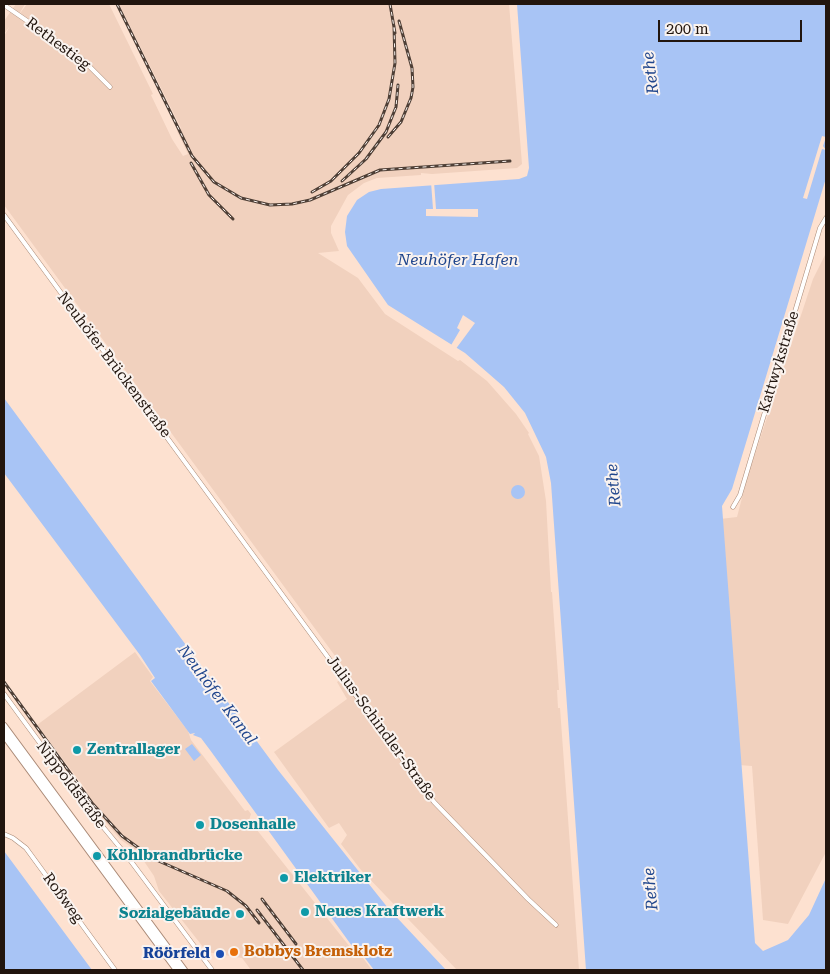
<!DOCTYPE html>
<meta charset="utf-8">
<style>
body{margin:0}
#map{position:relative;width:830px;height:974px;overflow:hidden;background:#fde1d0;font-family:"Roboto Serif",serif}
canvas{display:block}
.frame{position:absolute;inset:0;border:5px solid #21150e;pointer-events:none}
.scale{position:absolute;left:658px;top:20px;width:144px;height:22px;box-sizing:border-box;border:2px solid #21150e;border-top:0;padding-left:6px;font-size:15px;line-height:18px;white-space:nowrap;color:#21150e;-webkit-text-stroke:4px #faf3ef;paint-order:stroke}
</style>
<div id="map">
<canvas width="830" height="974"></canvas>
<div class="frame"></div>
<div class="scale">200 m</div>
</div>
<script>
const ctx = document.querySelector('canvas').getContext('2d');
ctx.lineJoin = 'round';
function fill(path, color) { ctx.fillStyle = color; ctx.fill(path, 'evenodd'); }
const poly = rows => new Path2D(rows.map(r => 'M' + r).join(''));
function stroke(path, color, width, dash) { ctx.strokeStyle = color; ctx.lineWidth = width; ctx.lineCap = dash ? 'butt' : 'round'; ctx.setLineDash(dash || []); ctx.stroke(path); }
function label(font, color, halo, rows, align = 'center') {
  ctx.font = font + ' "Roboto Serif",serif'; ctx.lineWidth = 4; ctx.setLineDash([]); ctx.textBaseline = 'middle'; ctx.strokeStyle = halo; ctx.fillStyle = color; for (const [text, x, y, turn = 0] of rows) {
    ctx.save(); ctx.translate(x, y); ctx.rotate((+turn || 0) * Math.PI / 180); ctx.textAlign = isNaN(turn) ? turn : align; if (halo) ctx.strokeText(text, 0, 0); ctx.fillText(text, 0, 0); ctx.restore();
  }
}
fill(poly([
 [16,4,25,4,18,16,27,4,109,4,153,94,151,95,172,139,183,156,188,154,177,131,181,128,119,4,509,4,522,164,517,168,432,174,421,173,421,175,377,178,364,183,348,195,331,226,331,233,339,251,318,253,358,278,385,314,458,361,460,360,487,381,516,414,529,433,528,434,539,456,546,501,551,592,552,592,559,690,557,690,558,708,560,708,579,970,457,970,361,870,341,844,347,835,339,823,329,828,274,752,347,699,337,682,346,675,349,681,352,679,4,205,4,36,10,26,4,34,4,21],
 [826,253,826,852,788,924,763,920,752,766,739,765,720,519,737,517,748,475,813,279],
 [135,652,153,677,150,681,188,731,191,740,245,811,248,810,251,814,249,820,350,947,354,946,372,970,251,970,242,958,207,952,159,891,154,876,137,851,121,840,94,809,84,794,87,791,37,725]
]), '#f1d1be');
fill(poly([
 [517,4,826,4,826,178,732,489,722,506,755,943,763,951,788,940,809,915,826,878,826,970,586,970,551,483,546,457,525,413,504,387,465,353,388,305,347,246,345,232,347,216,357,200,369,192,381,189,519,179,527,176,529,168],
 [4,398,278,770,388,908,446,970,374,970,355,945,352,946,210,750,201,738,193,735,195,733,190,734,151,681,155,678,140,655,4,473],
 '511 492a7 7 0 1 1 14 0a7 7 0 1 1-14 0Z',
 [192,744,201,755,194,761,185,749],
 [4,851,92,970,4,970]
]), '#a8c4f5');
fill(poly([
 [822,136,826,137,823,146,826,150,822,149,807,199,803,198],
 [431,182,434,182,436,209,478,209,478,217,426,216,426,209,433,209],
 [463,315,475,323,455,350,450,347,460,330,457,328]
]), '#fde1d0');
const minor = poly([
 [4,5,81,58,110,87],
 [4,215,434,802,528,899,556,925],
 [733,507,740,495,820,228,826,218],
 [4,694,89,810,127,856,212,970],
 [4,834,13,838,26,848,115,970]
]);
const primary = poly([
 [4,726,184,970],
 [4,735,177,970]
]);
stroke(minor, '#aa8a77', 5);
stroke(primary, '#aa8a77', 8);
stroke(minor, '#fff', 4);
stroke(primary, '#fff', 6);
const rail = poly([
 [117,4,192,156,214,182,241,198,270,205,292,204,310,200,380,170,510,161],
 [390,4,395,33],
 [388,137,401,122,411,98,413,87,412,68,399,21],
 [191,163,209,195,233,219],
 [342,181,366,159,386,132,396,107,398,85],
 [312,192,331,181,359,153,379,125,389,99,395,63,394,26],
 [4,682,92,803,122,836,154,859,227,891,246,906,259,923],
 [262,899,296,944],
 [257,910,303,970]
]);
stroke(rail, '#4e3f36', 3);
stroke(rail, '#faf3ef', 1, [4]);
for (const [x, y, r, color] of [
 [77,750,5,"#0f9aa8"],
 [200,825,5,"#0f9aa8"],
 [97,856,5,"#0f9aa8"],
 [284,878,5,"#0f9aa8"],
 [305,912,5,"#0f9aa8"],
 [240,914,5,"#0f9aa8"],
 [234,952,5,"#e8710a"],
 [220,954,5,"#1a4fb4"]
]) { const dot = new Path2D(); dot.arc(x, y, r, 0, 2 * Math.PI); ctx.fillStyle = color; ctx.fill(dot); stroke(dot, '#faf3ef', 2); }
label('15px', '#21150e', '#faf3ef', [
 ["Rethestieg",58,44,37],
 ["Kattwykstraße",779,362,-73],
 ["Neuhöfer Brückenstraße",114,365,53],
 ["Julius-Schindler-Straße",381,728,54],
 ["Nippoldstraße",71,785,53],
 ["Roßweg",63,898,54]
]);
label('bold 15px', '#0d838f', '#faf3ef', [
 ["Zentrallager",87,750],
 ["Dosenhalle",210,825],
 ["Köhlbrandbrücke",107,856],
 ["Elektriker",294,878],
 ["Neues Kraftwerk",315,912],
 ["Sozialgebäude",230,914,"right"]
], 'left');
label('bold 15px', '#c56008', '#faf3ef', [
 ["Bobbys Bremsklotz",244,952]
], 'left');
label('bold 15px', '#164399', '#faf3ef', [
 ["Röörfeld",210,954]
], 'right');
label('italic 16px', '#20468d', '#faf3ef', [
 ["Rethe",651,73,-97],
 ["Neuhöfer Hafen",458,260],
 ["Rethe",614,485,-95],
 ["Neuhöfer Kanal",217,695,53],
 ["Rethe",651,889,-95]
]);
</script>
